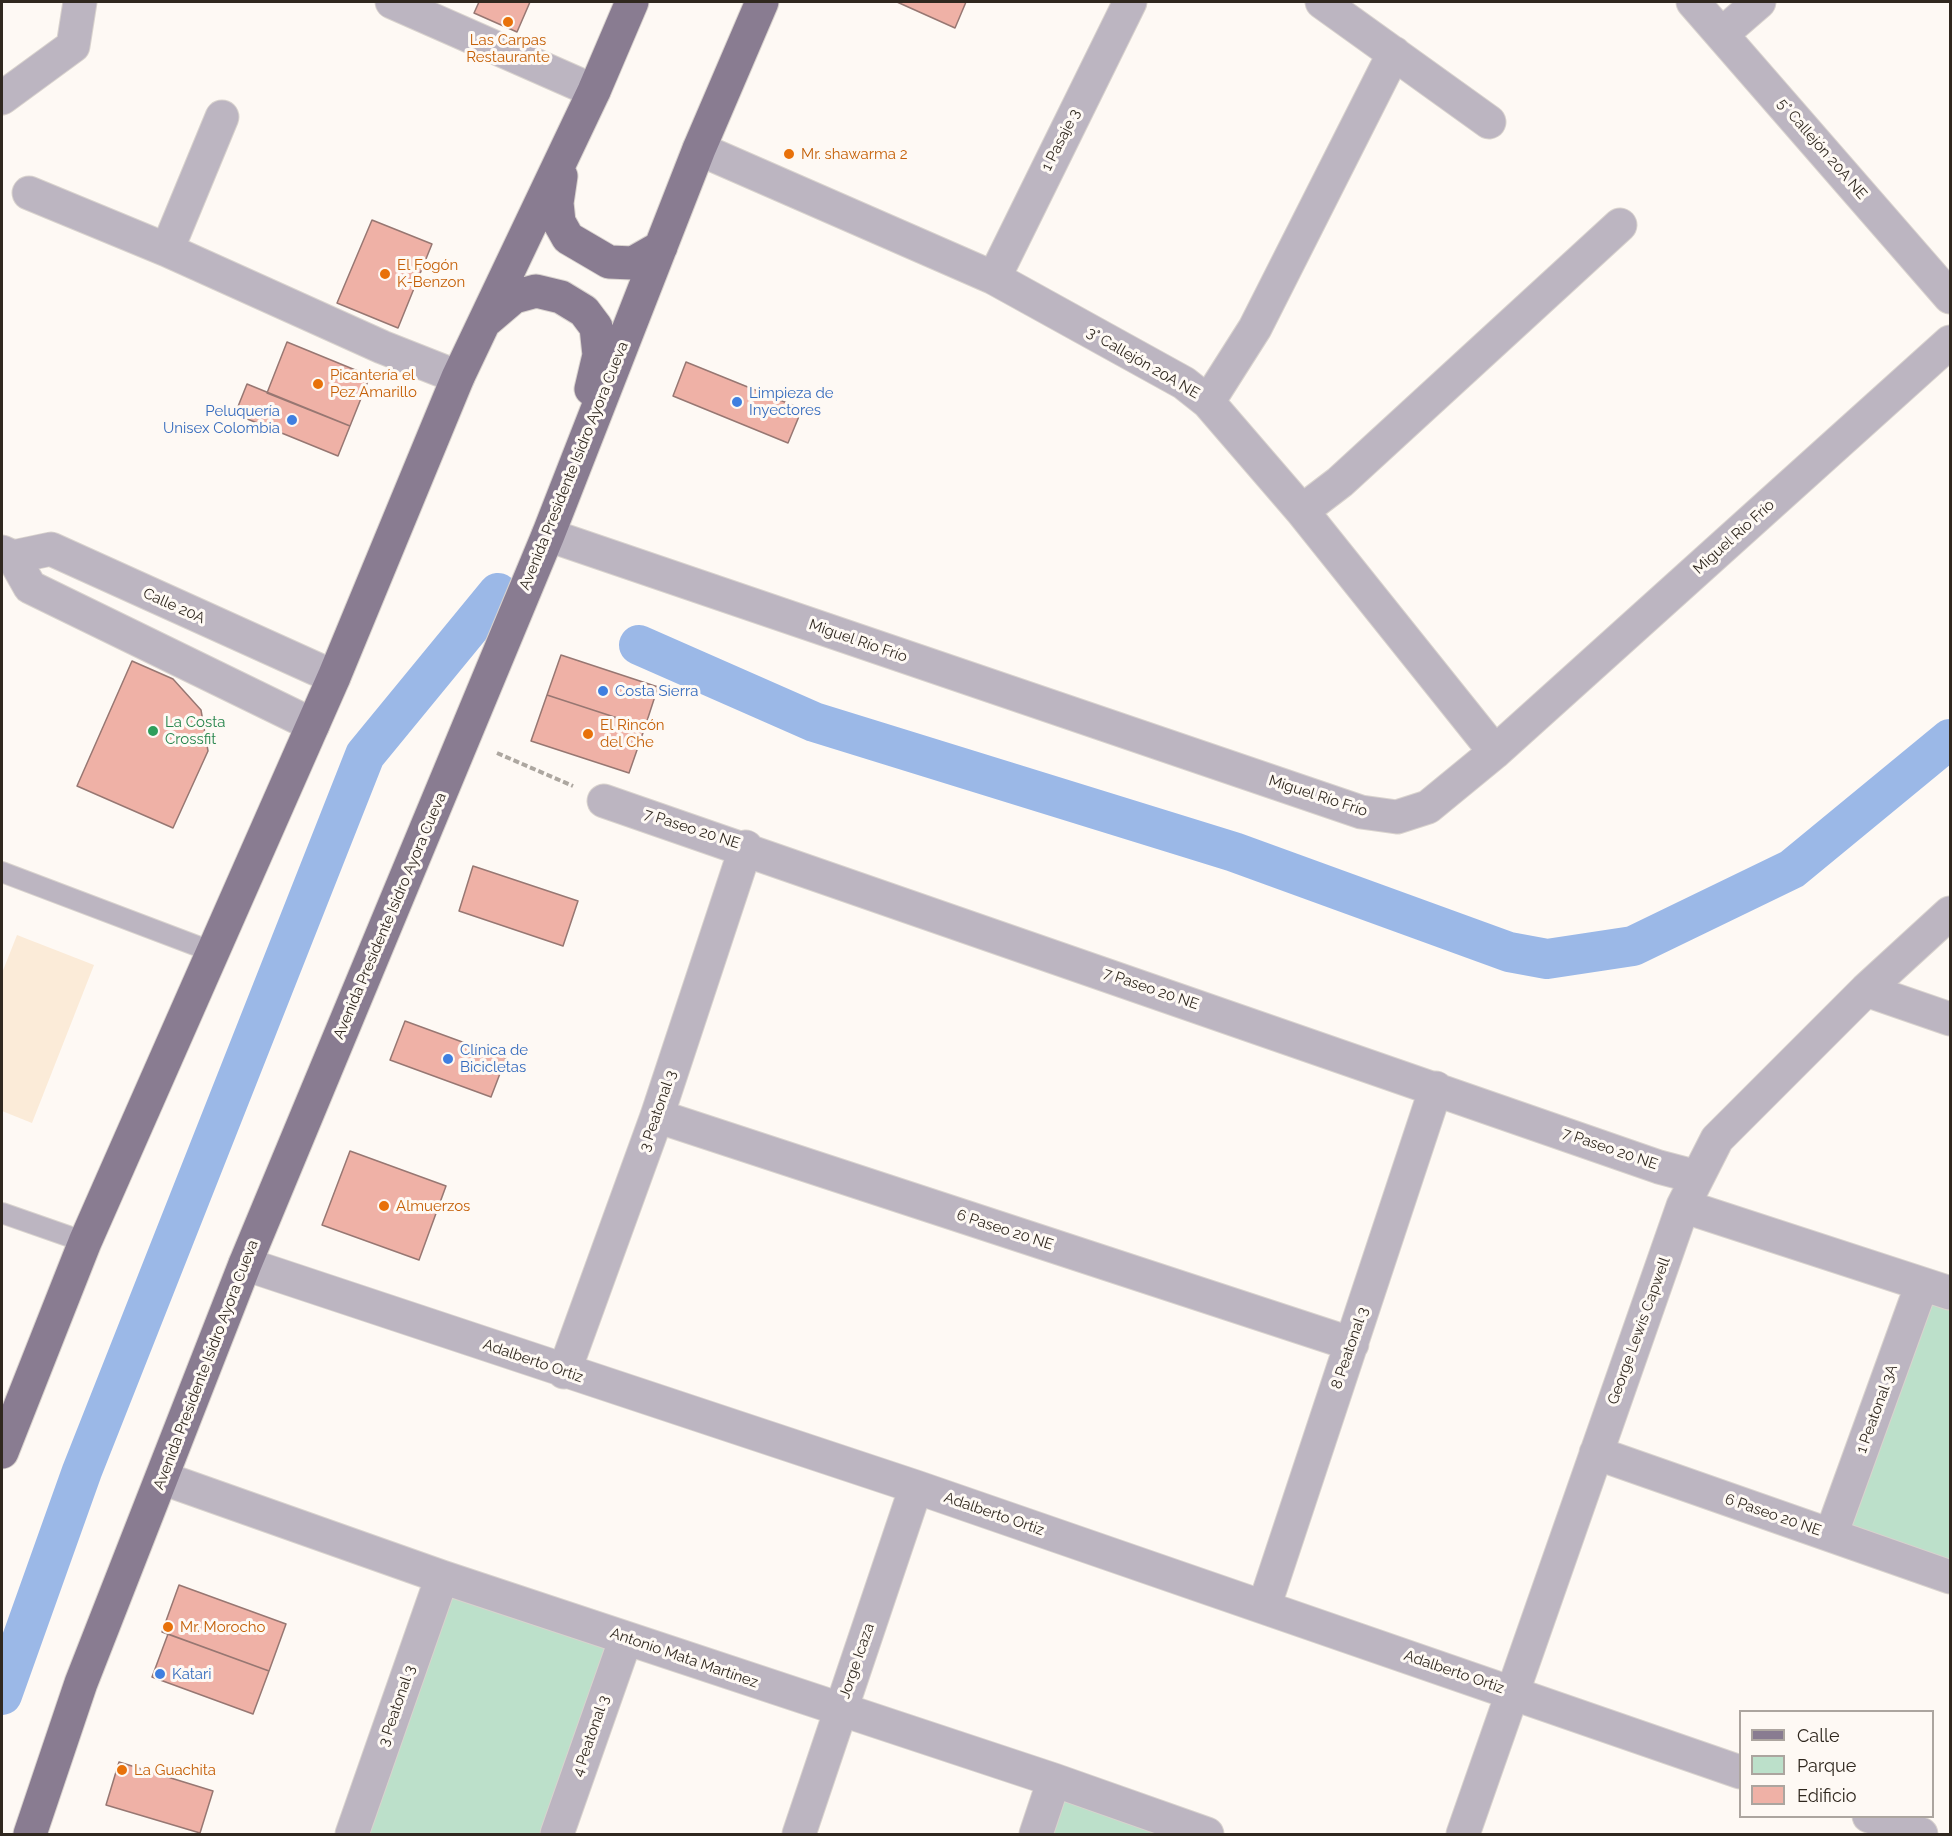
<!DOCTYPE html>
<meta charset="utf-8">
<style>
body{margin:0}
#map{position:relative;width:1952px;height:1836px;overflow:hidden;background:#fef9f4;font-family:Raleway,sans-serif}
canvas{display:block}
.frame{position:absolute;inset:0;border:3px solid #30281f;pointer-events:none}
.legend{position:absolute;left:1739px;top:1710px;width:195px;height:108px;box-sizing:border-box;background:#fef9f4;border:2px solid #aca59f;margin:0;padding:8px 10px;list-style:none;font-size:18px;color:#30281f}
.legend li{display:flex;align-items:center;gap:12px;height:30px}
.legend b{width:30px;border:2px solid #aca59f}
</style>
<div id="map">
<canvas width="1952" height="1836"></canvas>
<div class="frame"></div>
<ul class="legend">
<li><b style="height:8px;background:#897c91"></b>Calle</li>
<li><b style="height:16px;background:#bce0ca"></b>Parque</li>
<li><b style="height:16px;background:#efb1a6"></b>Edificio</li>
</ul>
</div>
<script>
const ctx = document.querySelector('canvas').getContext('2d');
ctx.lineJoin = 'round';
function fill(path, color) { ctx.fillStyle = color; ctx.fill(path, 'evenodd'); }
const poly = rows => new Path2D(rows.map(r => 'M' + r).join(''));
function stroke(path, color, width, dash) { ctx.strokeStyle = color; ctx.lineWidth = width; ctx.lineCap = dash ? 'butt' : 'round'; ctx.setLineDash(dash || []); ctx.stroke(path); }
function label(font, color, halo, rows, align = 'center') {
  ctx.font = font + ' Raleway,sans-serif'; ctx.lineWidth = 6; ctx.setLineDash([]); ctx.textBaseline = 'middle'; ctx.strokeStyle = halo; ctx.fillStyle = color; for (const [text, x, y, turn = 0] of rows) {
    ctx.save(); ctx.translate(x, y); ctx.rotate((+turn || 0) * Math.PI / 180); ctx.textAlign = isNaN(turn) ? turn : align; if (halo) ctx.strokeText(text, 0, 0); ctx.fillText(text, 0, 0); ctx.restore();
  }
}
fill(poly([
 [17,935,94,965,32,1123,2,1111,2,973]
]), '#fbebd8');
fill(poly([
 [1922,1284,1950,1293,1950,1577,1831,1535],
 [442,1577,626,1638,557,1834,352,1834],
 [1054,1780,1201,1834,1036,1834]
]), '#bce0ca');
stroke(poly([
 [639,645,814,722,1234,852,1509,952,1547,959,1633,946,1792,869,1950,739],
 [2,1695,82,1471,365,755,498,593]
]), '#9bb8e7', 40);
const building = poly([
 [479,2,530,2,517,32,474,13,479,2],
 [897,2,966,2,955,28,897,2],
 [372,220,432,244,398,328,337,303,372,220],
 [287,342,370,376,350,426,267,393,287,342],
 [686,362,802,409,788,443,673,396,686,362],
 [247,384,350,426,338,456,235,414,247,384],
 [561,655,658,687,645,727,547,695,561,655],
 [132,661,173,679,201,710,208,751,173,828,77,786,132,661],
 [547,695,645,727,629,773,531,741,547,695],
 [473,866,578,901,563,946,459,911,473,866],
 [405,1021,506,1058,491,1097,390,1060,405,1021],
 [350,1151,446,1186,419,1260,322,1225,350,1151],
 [179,1585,286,1624,269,1671,162,1632,179,1585],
 [168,1634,269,1671,253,1714,152,1677,168,1634],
 [119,1762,213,1791,200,1833,106,1805,119,1762]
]);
fill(building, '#efb1a6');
stroke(building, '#977772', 1.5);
const lane = poly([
 [2,872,213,952],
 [2,1213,85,1242]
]);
const street = poly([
 [392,2,594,91],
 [1322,2,1489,122],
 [1693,2,1950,297],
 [1722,34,1759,2],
 [2,98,73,46,80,2],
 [699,149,994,278,1184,383,1208,402,1302,511,1495,752],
 [29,193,167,250,382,347,458,377],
 [167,250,222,117],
 [994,278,1130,2],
 [1208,402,1255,328,1394,53],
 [1302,511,1340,482,1620,225],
 [548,535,1361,812,1397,817,1428,807,1495,752,1950,342],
 [2,552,13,557,51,549,334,677],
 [13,557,30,587,313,725],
 [604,801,1659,1167,1697,1177],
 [1866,990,1950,1019],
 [657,1116,1352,1344],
 [1683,1206,1950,1293],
 [245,1264,916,1487,1740,1772],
 [564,1372,657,1116,746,847],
 [1596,1453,1950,1577],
 [162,1478,442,1577,1054,1780,1207,1834],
 [1831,1535,1922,1284],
 [1264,1607,1436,1088],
 [1869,1816,1921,1834],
 [352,1834,442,1577],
 [557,1834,626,1638],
 [799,1834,916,1487],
 [1036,1834,1054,1780],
 [1463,1834,1683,1206,1717,1139,1866,990,1950,913]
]);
const primary = poly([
 [561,176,557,203,559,222,568,238,609,262,633,263,661,247],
 [487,320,514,297,536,291,561,297,584,311,596,327,599,355,591,389],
 [2,1452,85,1242,334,677,458,377,594,91,632,2],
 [30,1834,81,1683,245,1264,548,535,699,149,762,2]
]);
stroke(lane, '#d9d3ce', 22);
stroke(street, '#d9d3ce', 35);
stroke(primary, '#d9d3ce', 35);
stroke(poly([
 [497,753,573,786]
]), '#ada7a0', 4, [6, 3]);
stroke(lane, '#bcb5c1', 20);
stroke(street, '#bcb5c1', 33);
stroke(primary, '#897c91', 33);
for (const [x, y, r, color] of [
 [508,22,6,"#e8710a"],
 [789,154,6,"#e8710a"],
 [385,274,6,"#e8710a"],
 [318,384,6,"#e8710a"],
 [737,402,6,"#3f7fe0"],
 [292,420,6,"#3f7fe0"],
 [603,691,6,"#3f7fe0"],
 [153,731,6,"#2e9e5b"],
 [588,734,6,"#e8710a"],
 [448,1059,6,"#3f7fe0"],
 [384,1206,6,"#e8710a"],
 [168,1627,6,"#e8710a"],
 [160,1674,6,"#3f7fe0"],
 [122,1770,6,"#e8710a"]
]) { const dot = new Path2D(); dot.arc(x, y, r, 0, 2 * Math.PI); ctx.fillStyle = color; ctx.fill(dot); stroke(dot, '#fef9f4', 2); }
label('15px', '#c56008', '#fef9f4', [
 ["Las Carpas",508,40,"center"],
 ["Restaurante",508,57,"center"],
 ["Mr. shawarma 2",801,154],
 ["El Fogón",397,265],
 ["K-Benzon",397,282],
 ["Picantería el",330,375],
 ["Pez Amarillo",330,392],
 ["El Rincón",600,725],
 ["del Che",600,742],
 ["Almuerzos",396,1206],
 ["Mr. Morocho",180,1627],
 ["La Guachita",134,1770]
], 'left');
label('15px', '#30281f', '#fef9f4', [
 ["1 Pasaje 3",1061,140,-63],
 ["5° Callejón 20A NE",1822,149,49],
 ["3° Callejón 20A NE",1143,363,30],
 ["Avenida Presidente Isidro Ayora Cueva",574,466,-68],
 ["Miguel Río Frío",1734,537,-42],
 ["Calle 20A",174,606,24],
 ["Miguel Río Frío",858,641,19],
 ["Miguel Río Frío",1318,796,18],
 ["7 Paseo 20 NE",692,829,18],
 ["Avenida Presidente Isidro Ayora Cueva",390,916,-67],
 ["7 Paseo 20 NE",1151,989,19],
 ["3 Peatonal 3",658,1111,-71],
 ["7 Paseo 20 NE",1610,1149,19],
 ["6 Paseo 20 NE",1005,1230,18],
 ["George Lewis Capwell",1639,1331,-70],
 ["8 Peatonal 3",1350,1348,-71],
 ["Adalberto Ortiz",533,1361,19],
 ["Avenida Presidente Isidro Ayora Cueva",206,1365,-69],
 ["1 Peatonal 3A",1877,1409,-70],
 ["Adalberto Ortiz",994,1514,19],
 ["6 Paseo 20 NE",1773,1515,19],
 ["Antonio Mata Martínez",684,1658,19],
 ["Jorge Icaza",857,1661,-71],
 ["Adalberto Ortiz",1454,1672,19],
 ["3 Peatonal 3",397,1706,-71],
 ["4 Peatonal 3",591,1736,-71]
]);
label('15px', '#366cbe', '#fef9f4', [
 ["Limpieza de",749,393],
 ["Inyectores",749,410],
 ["Peluquería",280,411,"right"],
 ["Unisex Colombia",280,428,"right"],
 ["Costa Sierra",615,691],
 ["Clínica de",460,1050],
 ["Bicicletas",460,1067],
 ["Katari",172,1674]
], 'left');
label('15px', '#27864d', '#fef9f4', [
 ["La Costa",165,722],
 ["Crossfit",165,739]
], 'left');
</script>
